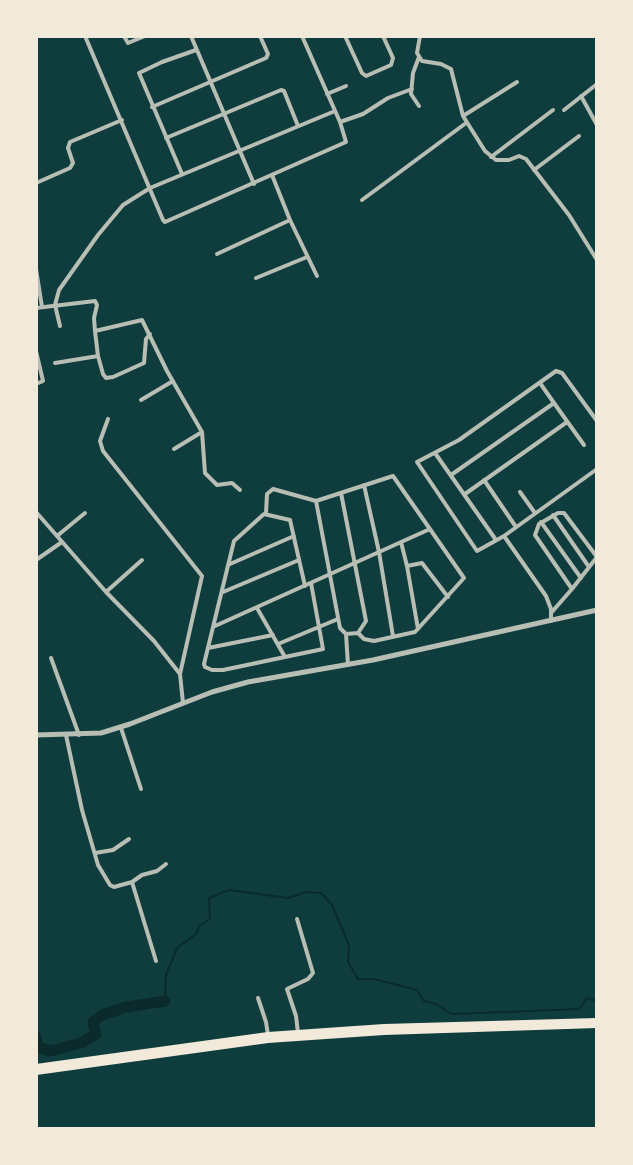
<!DOCTYPE html>
<style>
body{margin:0}
#map{position:relative;width:633px;height:1165px;overflow:hidden;background:#0f3d3e;font-family:Lato,sans-serif}
canvas{display:block}
.frame{position:absolute;inset:0;border:38px solid #f1e9da;pointer-events:none}
</style>
<div id="map">
<canvas width="633" height="1165"></canvas>
<div class="frame"></div>
</div>
<script>
const ctx = document.querySelector('canvas').getContext('2d');
ctx.lineJoin = 'round';
const poly = rows => new Path2D(rows.map(r => 'M' + r).join(''));
function stroke(path, color, width, dash) { ctx.strokeStyle = color; ctx.lineWidth = width; ctx.lineCap = dash ? 'butt' : 'round'; ctx.setLineDash(dash || []); ctx.stroke(path); }
stroke(poly([
 [165,1001,166,975,177,948,196,934,199,926,210,919,209,898,229,890,288,898,305,892,321,893,332,905,349,945,348,962,358,979,374,979,417,990,424,1001,436,1004,452,1014,579,1009,587,998,597,1001]
]), '#0a2a2b', 2);
stroke(poly([
 [36,1037,38,1047,50,1051,81,1043,96,1034,93,1022,102,1015,126,1007,165,1001]
]), '#0a2a2b', 11);
stroke(poly([
 [85,36,163,220,165,222,346,142,340,122,302,36],
 [124,36,128,43,145,36],
 [191,36,254,184],
 [345,36,362,73,366,76,391,65,393,58,383,36],
 [420,36,417,53,422,61,441,64,451,69,463,116,485,151,496,160,509,160,519,156,526,159,569,215,597,260],
 [419,57,413,73,411,94,419,106],
 [327,94,346,86],
 [581,96,597,125],
 [152,107,266,58,268,54,260,36],
 [564,110,597,84],
 [463,116,517,82],
 [340,122,363,114,388,98,412,89],
 [166,138,281,90,284,91,298,126],
 [491,157,553,110],
 [534,170,579,136],
 [182,174,139,73,162,62,196,50],
 [36,183,70,168,73,163,68,148,70,142,122,120],
 [362,200,466,123],
 [290,220,317,276],
 [217,254,290,220,272,175],
 [36,269,42,307],
 [256,278,307,257],
 [36,308,95,301,97,305,94,318,95,331,142,320,167,371,202,432,205,473,217,485,232,483,240,490],
 [60,326,55,305,59,290,98,235,123,205,150,188,335,111],
 [36,351,43,381,36,384],
 [98,356,103,374,106,378,113,377,144,363,146,339,150,334],
 [55,363,98,356,95,331],
 [141,400,173,381],
 [554,403,584,445],
 [108,419,100,441,103,451,202,576,180,674,183,703],
 [597,421,562,373,556,371,459,440,417,462,477,551,504,536,597,469],
 [174,449,202,432],
 [435,453,496,540],
 [451,475,554,403,540,383],
 [484,480,516,527],
 [364,485,379,552,393,636],
 [520,492,535,513],
 [465,494,567,422],
 [316,501,340,628,346,634,358,633],
 [36,512,106,592,154,641,180,674],
 [266,513,267,494,273,489,316,501,393,476,464,578,415,632,374,641,364,639,358,633,366,621,341,493],
 [553,515,589,567],
 [541,522,581,578],
 [57,536,85,513],
 [504,536,546,596,551,609,551,621],
 [401,542,407,566],
 [36,560,62,542],
 [230,564,294,536],
 [305,586,290,520,264,514,234,541,204,664,205,667,212,670,223,670,323,649,311,583],
 [106,592,142,560],
 [223,592,299,560],
 [257,608,285,657],
 [551,613,572,589,597,557,564,513,558,513,539,524,535,535,572,589],
 [215,626,430,529],
 [418,629,407,566,422,563,448,597],
 [346,634,348,665],
 [278,644,338,619],
 [208,648,273,635],
 [51,658,79,735],
 [121,728,141,789],
 [66,735,82,810,98,865,110,885,114,887,132,882,142,875,157,871,166,864],
 [95,853,113,850,129,839],
 [132,882,156,961],
 [297,919,313,973,308,979,287,989,296,1016,298,1033],
 [258,998,266,1022,268,1035]
]), '#b8beb3', 4);
stroke(poly([
 [36,735,101,733,130,724,212,692,248,682,373,660,597,610]
]), '#b8beb3', 5);
stroke(poly([
 [36,1067,268,1035,384,1027,597,1021],
 [36,1072,268,1040,384,1032,597,1025]
]), '#f1e9da', 6);
</script>
